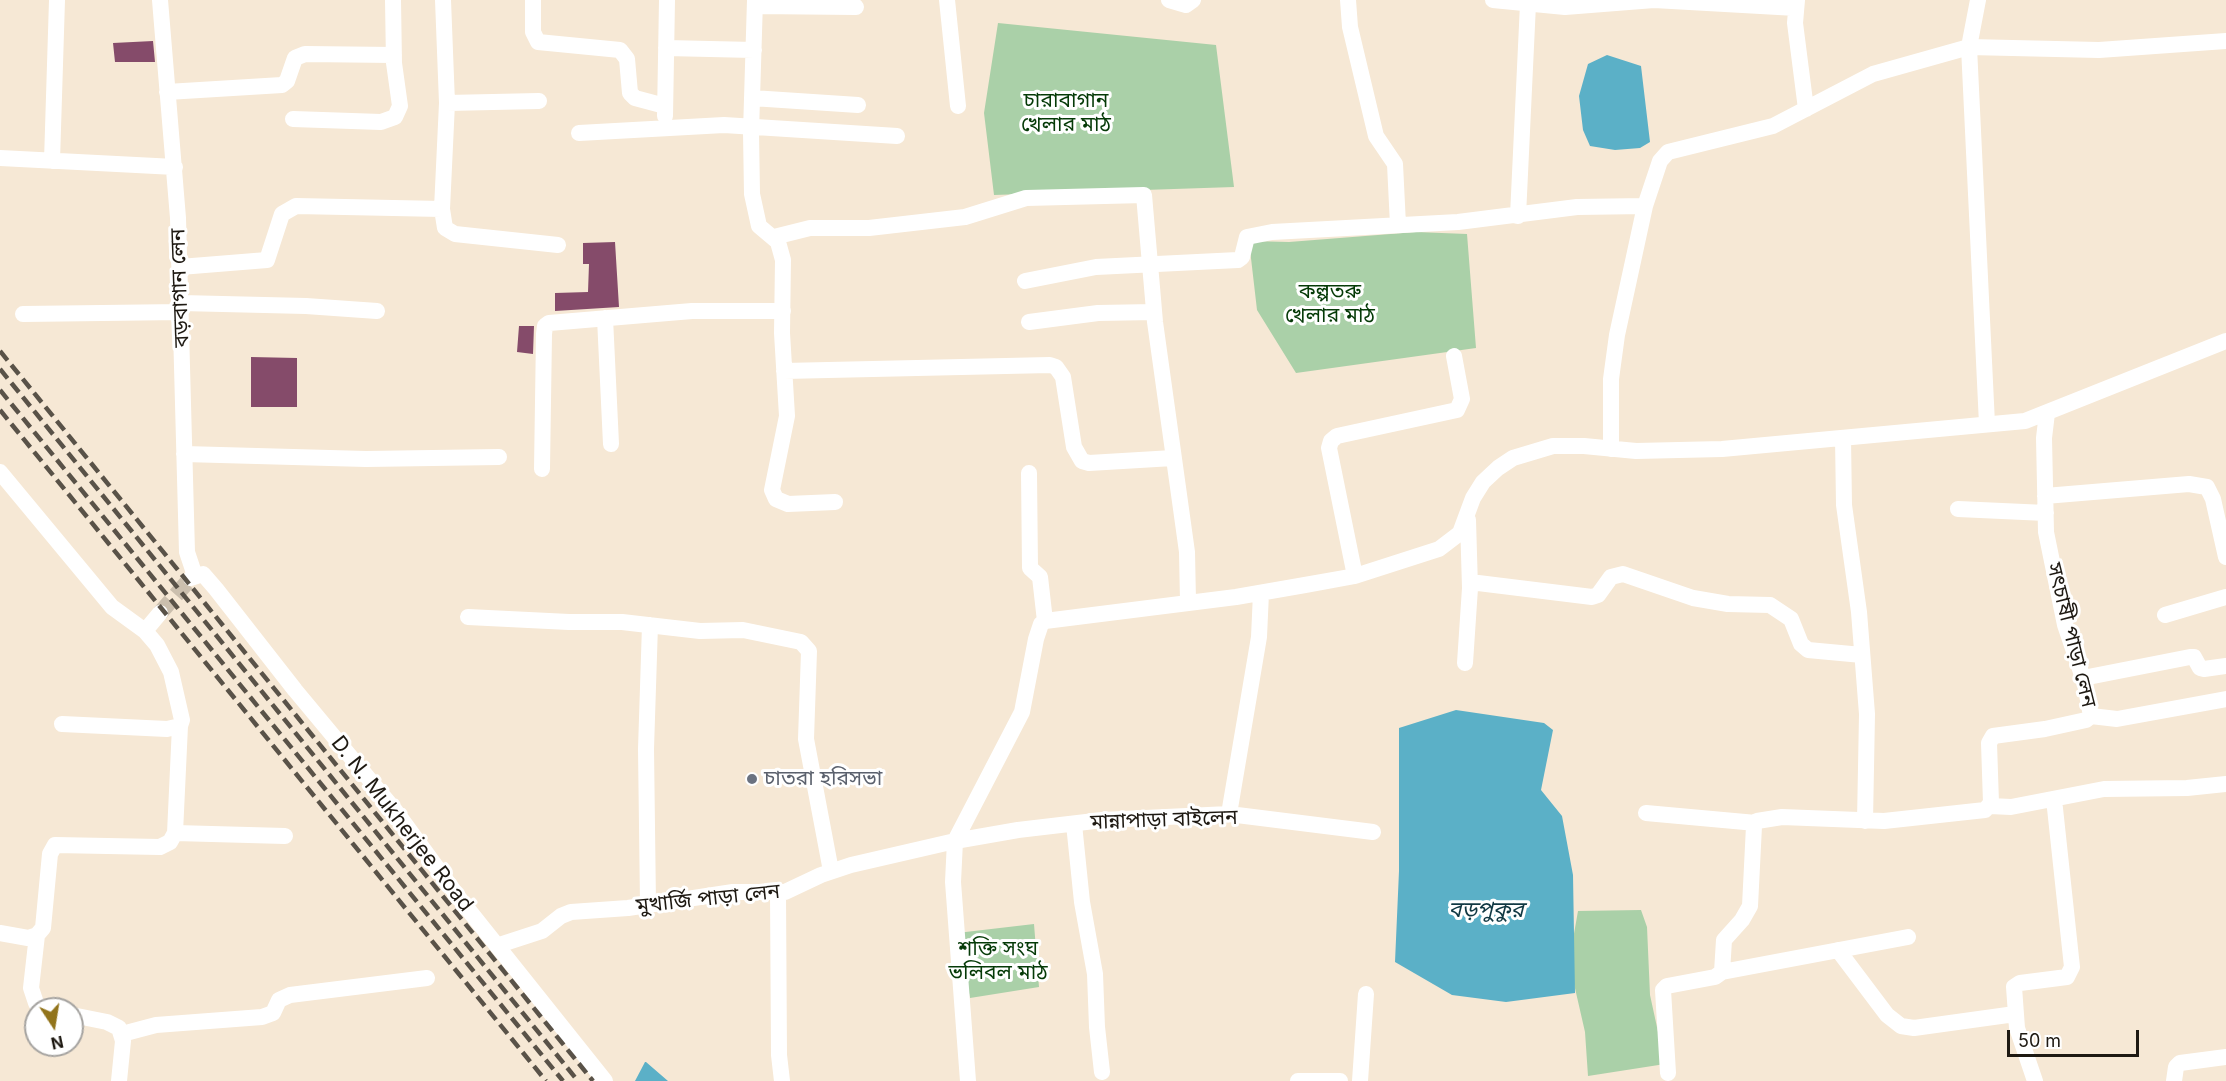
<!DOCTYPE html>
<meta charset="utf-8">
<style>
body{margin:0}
#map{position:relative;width:2226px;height:1081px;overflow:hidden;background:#f6e8d5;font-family:Inter,sans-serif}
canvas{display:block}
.north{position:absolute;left:24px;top:997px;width:60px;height:60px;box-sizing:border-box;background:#fff;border:2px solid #a5a3a0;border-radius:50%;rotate:168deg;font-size:16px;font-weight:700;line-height:24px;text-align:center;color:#1e1912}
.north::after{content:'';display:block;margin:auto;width:21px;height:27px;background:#92741b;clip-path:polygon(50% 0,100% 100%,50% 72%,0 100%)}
.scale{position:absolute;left:2007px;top:1030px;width:132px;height:27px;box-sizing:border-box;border:3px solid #1e1912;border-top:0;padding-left:8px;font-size:18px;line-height:21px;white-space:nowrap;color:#1e1912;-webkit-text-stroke:4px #fff;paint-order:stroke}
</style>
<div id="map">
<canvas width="2226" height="1081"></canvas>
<div class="north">N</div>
<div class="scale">50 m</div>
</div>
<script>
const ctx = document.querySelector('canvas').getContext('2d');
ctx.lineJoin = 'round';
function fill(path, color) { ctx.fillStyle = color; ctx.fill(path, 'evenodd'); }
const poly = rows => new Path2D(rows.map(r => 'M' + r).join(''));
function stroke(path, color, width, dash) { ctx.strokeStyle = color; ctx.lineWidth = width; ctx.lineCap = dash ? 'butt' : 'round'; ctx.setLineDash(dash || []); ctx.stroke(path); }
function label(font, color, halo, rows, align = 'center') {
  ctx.font = font + ' Inter,"Noto Sans Bengali",sans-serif'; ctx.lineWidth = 6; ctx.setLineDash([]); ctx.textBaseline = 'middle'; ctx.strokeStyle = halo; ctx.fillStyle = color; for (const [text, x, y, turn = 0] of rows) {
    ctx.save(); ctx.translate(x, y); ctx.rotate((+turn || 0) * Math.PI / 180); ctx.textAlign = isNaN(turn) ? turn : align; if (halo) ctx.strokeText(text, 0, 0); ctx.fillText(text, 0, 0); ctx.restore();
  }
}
fill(poly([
 [998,23,1216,45,1234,187,994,195,984,113],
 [1416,232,1467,234,1476,348,1296,373,1257,310,1249,241,1289,242],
 [1641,910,1647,927,1650,995,1665,1064,1588,1076,1585,1032,1569,962,1578,911],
 [1034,924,1039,987,970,998,957,933]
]), '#aad0a8');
fill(poly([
 [1607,55,1641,66,1650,142,1640,148,1615,150,1590,146,1583,130,1579,96,1588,64],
 [1456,710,1544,723,1553,730,1541,790,1562,816,1573,875,1575,993,1506,1002,1452,995,1395,962,1399,871,1399,728],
 [645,1062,646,1062,668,1081,635,1081]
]), '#5bb0c7');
fill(poly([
 [153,41,155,62,115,62,113,43],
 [615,242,619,307,555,311,555,293,588,292,589,264,583,264,583,243],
 [519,326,534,326,533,354,517,352],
 [251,357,297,358,297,407,251,407]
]), '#854b6a');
stroke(poly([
 [160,613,191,578]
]), '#cbbfae', 16, [16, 8]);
stroke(poly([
 [160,0,178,218,187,552,195,576],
 [533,0,533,32,538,42,620,50,627,59,630,93,635,98,665,106],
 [755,0,751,132,752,194,759,226,778,242,783,260,782,333,787,416,772,490,776,499,788,504,835,502],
 [947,0,958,106],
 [1169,0,1186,5,1193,0],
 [1348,0,1350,27,1376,136,1395,164,1398,225],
 [1493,0,1565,7,1654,0,1796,8],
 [1797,0,1795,23,1806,109],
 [1978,0,1969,47,1987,424],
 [755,6,856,7],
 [666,48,754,50],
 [167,92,282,85,287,81,295,58,305,54,394,55],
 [752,98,858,105],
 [447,103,539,101],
 [665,116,667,0],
 [293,119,381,122,395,117,400,106,394,63,393,0],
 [579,133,724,125,897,136],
 [0,158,175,167],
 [52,161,57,0],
 [442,209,447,103,443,0],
 [1518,216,1528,4],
 [774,237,810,228,869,228,965,217,1026,198,1144,195,1155,322,1187,552,1188,601],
 [180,267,267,260,282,214,296,206,442,209,445,228,455,234,558,245],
 [1025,281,1096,267,1238,260,1242,257,1247,237,1272,232,1458,222,1577,207,1645,206],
 [181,303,306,306,377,311],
 [23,314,181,312],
 [605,318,611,444],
 [1029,322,1098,313,1154,312],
 [784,371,1050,365,1056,367,1063,377,1074,447,1082,461,1089,463,1173,458],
 [1843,438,1844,505,1859,612,1867,714,1865,821],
 [1611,449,1611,379,1617,335,1645,206,1660,161,1668,152,1773,126,1873,74,1969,47,2099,50,2226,41],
 [184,454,366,459,499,457],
 [542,469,544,334,545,326,549,323,692,311,783,311],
 [0,472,112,607,145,631,157,645,171,672,182,720,180,726,167,729,62,724],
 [1029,473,1030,568,1040,577,1045,621],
 [2045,496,2189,484,2207,487,2213,499,2226,557],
 [1958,509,2046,513],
 [1355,576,1329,448,1331,441,1337,436,1457,410,1462,399,1454,356],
 [191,578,203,574,216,589,295,690,394,809,459,898,605,1081],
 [1470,582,1592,597,1598,595,1611,577,1623,574,1693,598,1728,604,1770,605,1791,619,1801,644,1808,650,1862,655],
 [2165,615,2226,597],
 [468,617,569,622,622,622,700,631,743,630,801,642,809,651,806,739,831,871],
 [145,631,160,613],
 [1465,663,1470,588,1468,520],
 [2083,678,2190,657,2194,657,2200,668,2204,669,2226,666],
 [2091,716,2117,719,2226,699],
 [1990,806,2011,807,2104,789,2187,788,2226,784],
 [1646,813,1756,823],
 [1229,814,1259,637,1261,593],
 [1074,824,1082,902,1095,974,1097,1027,1102,1072],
 [175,833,180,726],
 [778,893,779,1055,782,1081],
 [648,904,646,749,650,625],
 [0,933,28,938,37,935,43,928,50,854,55,845,160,847,170,842,175,833,285,836],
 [37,935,31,988,36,1003,42,1009],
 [499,945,542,931,561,916,571,912,628,908,733,892,785,892,821,875,851,865,955,841,1018,830,1103,820,1229,814,1373,832],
 [1838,950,1887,1015,1901,1026,1914,1028,2015,1014],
 [1722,972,1908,937],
 [72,1015,107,1022,119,1028,123,1041,119,1081],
 [122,1034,156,1025,262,1017,273,1013,279,1000,290,995,427,978],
 [1668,1073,1663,990,1667,986,1715,977,1722,972,1724,940,1742,920,1750,906,1754,826,1757,821,1782,817,1884,821,1985,810,1991,803,1989,743,1993,736,2045,729,2086,720,2091,716,2085,684,2065,625,2046,532,2044,438,2047,413],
 [968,1081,953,882,955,841,1022,712,1036,639,1041,624,1045,621,1236,597,1305,585,1355,576,1439,549,1460,533,1473,498,1483,482,1498,468,1513,458,1553,446,1584,446,1636,451,1722,449,2025,421,2226,341],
 [1298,1081,1340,1081],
 [1360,1081,1366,994],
 [2035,1081,2017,1028,2014,987,2020,983,2067,977,2072,967,2054,799],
 [2174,1081,2176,1067,2180,1063,2226,1057]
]), '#fff', 16);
stroke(poly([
 [0,351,593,1081],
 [0,369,578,1081],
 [0,390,563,1081],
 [0,410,546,1081]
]), '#595248', 4.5, [12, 6]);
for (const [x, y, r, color] of [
 [752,779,6,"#6b7280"]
]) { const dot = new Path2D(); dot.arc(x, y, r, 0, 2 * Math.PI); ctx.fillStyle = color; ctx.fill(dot); stroke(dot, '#fff', 2); }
label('21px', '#053a07', '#fff', [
 ["চারাবাগান",1066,101],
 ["খেলার মাঠ",1066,125],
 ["কল্পতরু",1330,292],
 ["খেলার মাঠ",1330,316],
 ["শক্তি সংঘ",998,949],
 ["ভলিবল মাঠ",998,973]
]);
label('21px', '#1e1912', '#fff', [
 ["বড়বাগান লেন",180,288,-92],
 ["সৎচাষী পাড়া লেন",2071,635,76],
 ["মান্নাপাড়া বাইলেন",1164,820,-2],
 ["D. N. Mukherjee Road",402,824,52],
 ["মুখার্জি পাড়া লেন",708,899,-6]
]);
label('21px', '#5b616d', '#fff', [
 ["চাতরা হরিসভা",764,779]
], 'left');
label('italic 22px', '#103843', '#fff', [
 ["বড়পুকুর",1486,910]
]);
</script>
